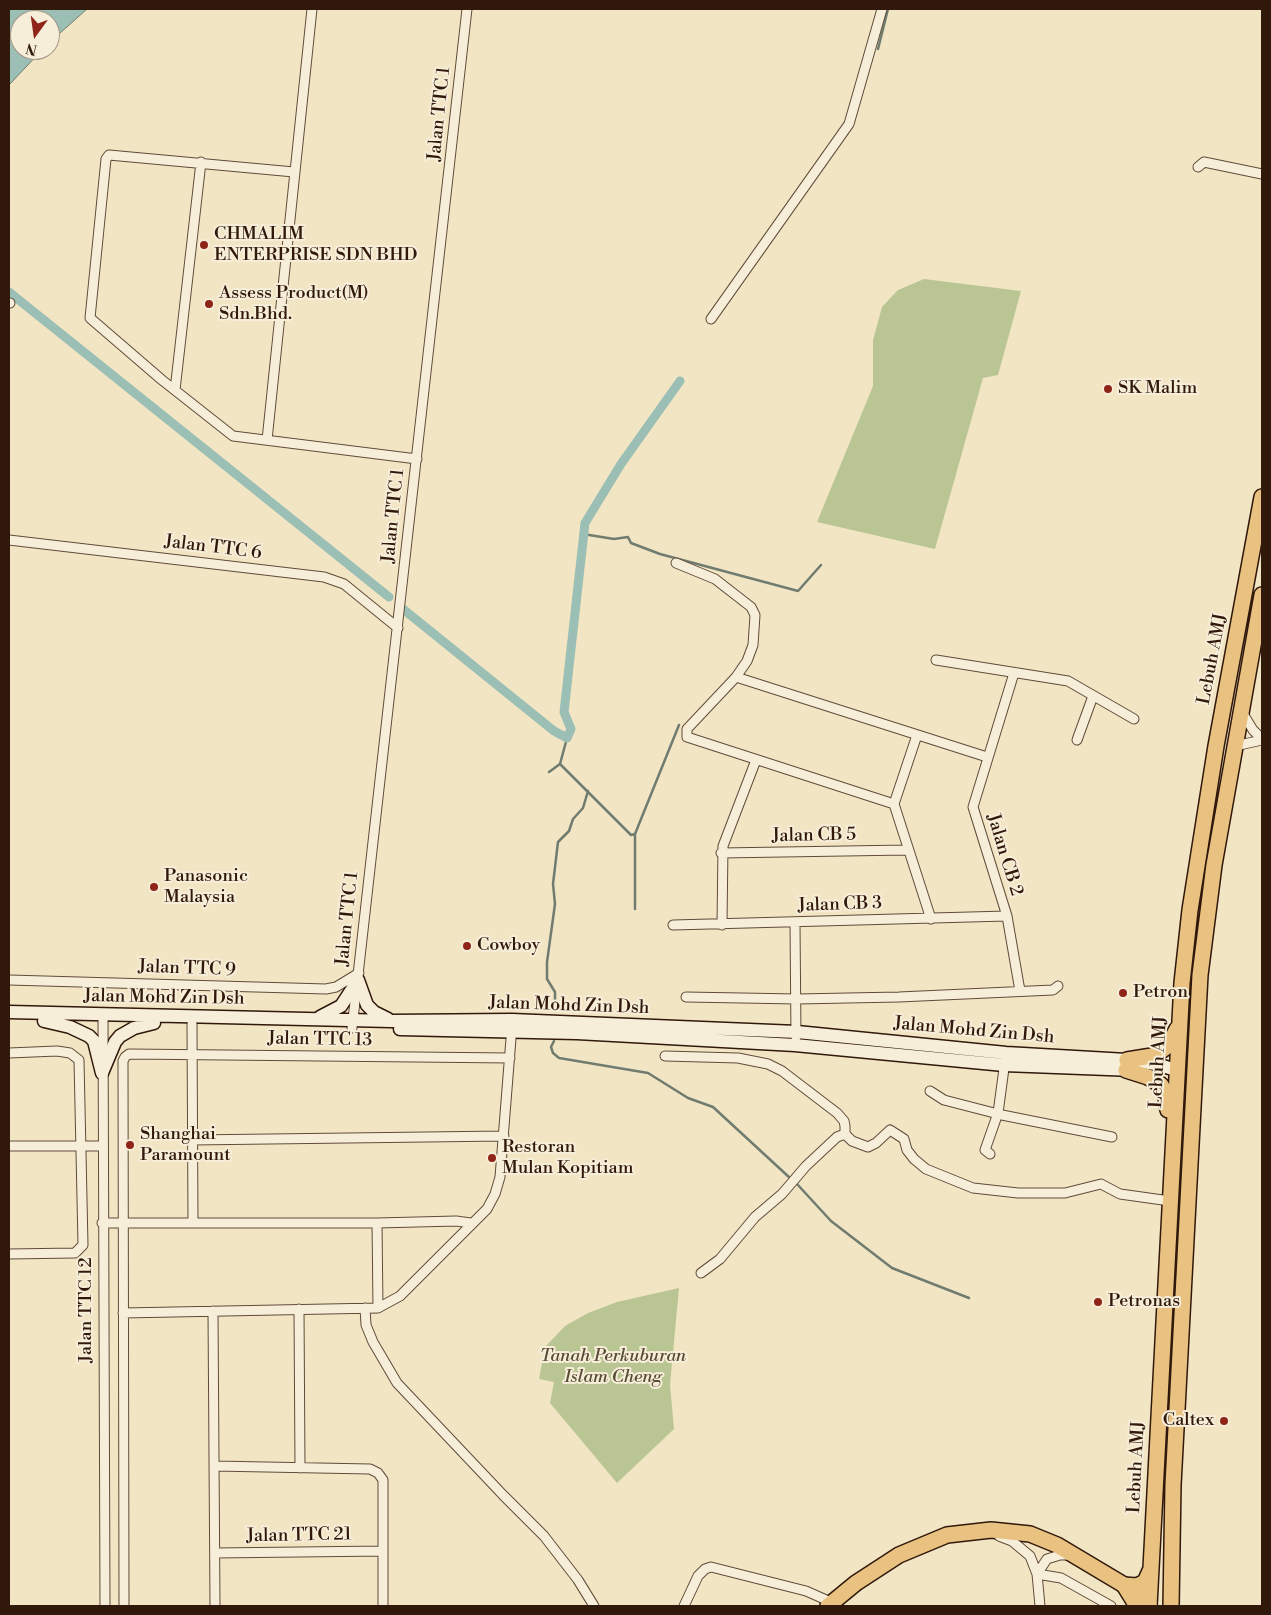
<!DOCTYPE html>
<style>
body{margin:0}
#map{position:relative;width:1271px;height:1615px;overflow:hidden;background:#f2e5c4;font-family:"Libre Bodoni",serif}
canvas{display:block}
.frame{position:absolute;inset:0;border:10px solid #30180b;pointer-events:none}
.north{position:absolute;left:10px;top:10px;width:50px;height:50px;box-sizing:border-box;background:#f7eed9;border:1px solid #a79887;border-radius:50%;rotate:194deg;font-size:14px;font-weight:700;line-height:20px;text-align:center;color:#30180b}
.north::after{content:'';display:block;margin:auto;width:18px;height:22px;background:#8f2418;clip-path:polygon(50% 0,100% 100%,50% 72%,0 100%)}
</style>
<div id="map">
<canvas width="1271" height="1615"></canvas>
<div class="frame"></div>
<div class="north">N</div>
</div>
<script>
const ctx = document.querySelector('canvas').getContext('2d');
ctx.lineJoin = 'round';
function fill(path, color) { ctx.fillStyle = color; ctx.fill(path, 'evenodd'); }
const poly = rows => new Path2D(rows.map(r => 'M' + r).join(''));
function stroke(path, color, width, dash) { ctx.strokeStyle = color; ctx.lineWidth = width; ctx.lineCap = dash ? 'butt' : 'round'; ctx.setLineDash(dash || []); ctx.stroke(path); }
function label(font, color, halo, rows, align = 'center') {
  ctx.font = font + ' "Libre Bodoni",serif'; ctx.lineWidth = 4; ctx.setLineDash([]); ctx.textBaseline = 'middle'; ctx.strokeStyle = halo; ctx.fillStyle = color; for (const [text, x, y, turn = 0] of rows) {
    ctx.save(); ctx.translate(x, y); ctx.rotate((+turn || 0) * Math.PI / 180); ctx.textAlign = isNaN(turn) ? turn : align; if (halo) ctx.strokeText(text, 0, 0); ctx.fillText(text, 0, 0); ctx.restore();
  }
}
fill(poly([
 [924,279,1021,291,998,375,983,378,935,549,817,522,873,386,873,340,882,307,898,290],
 [679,1288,670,1385,674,1429,617,1483,550,1403,554,1382,539,1379,545,1347,565,1326,588,1313,617,1302]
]), '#bac594');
const water = poly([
 [11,9,87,9,50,42,50,20,20,20,20,50,42,50,9,85,9,11,11,9]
]);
fill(water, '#9bbfb4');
stroke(water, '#707c70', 1);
stroke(poly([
 [878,49,888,9],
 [583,534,614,539,628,537,631,543,660,554,798,591,821,565],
 [567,738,560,764,631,835,635,834,679,725],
 [549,772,560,764],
 [635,909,635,834],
 [555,1011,555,992,547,979,547,962,555,904,553,884,558,842,569,831,573,819,583,808,588,791],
 [554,1041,551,1047,553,1053,559,1058,648,1073,688,1098,713,1107,790,1178],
 [797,1184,831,1221,892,1268,969,1298]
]), '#707c70', 2.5);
stroke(poly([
 [9,292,389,597],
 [403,609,554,731,567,738,571,729,564,712,585,523,621,464,680,381]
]), '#9bbfb4', 9);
const minor = poly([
 [1198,167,1204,162,1262,174],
 [294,172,109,155,106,159,90,318,162,380,233,436,417,459],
 [9,303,10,303],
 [711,319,849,124,882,9],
 [175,390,201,162],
 [267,440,312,9],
 [9,540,324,577,344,584,398,628],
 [676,563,715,579,751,607,755,615,753,645,747,661,736,677,687,729,687,737,894,804],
 [936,660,1068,681,1134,719],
 [1014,673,973,807,1007,916,1020,991],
 [736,677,987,757],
 [1242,712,1253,730,1262,739],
 [917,735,894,804,931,919],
 [1077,740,1093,696],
 [1235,746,1262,740],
 [721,853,907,850],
 [795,923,796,1037],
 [673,925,1007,916],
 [722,925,723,846,756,760],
 [9,980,326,989,336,987,359,973],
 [686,997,797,999,899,997,1053,990,1058,986],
 [103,1014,105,1606],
 [192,1024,193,1223],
 [352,1028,467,9],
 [9,1053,57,1051,70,1053,79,1060,83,1245,75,1253,9,1254],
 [665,1056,738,1058,768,1064,782,1071,837,1113,844,1121,845,1126,845,1134,837,1137,806,1166,782,1194,755,1217,720,1259,701,1273],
 [930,1091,944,1100,1002,1115,1112,1137],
 [845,1134,852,1141,868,1147,876,1143,890,1130,904,1139,907,1150,914,1159,926,1169,973,1188,1018,1193,1065,1193,1101,1184,1120,1194,1170,1201],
 [192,1140,504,1136],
 [9,1146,102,1146],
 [990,1154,985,1150,998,1113,1005,1061],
 [102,1223,377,1223,456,1221,471,1223],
 [377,1223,378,1308],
 [365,1308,366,1325,373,1342,397,1383,503,1495,544,1536,578,1580,594,1606],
 [299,1309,300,1468],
 [213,1311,215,1606],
 [123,1313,378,1308,400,1296,487,1209,495,1194,500,1177,512,1026],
 [214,1466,370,1469,378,1473,383,1480,383,1606],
 [999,1536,1012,1541,1030,1556,1037,1574,1040,1606],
 [215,1553,383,1551],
 [1037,1574,1061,1578,1111,1606],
 [1037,1574,1047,1559,1060,1555,1071,1555],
 [124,1606,123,1061,125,1057,129,1054,510,1058],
 [684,1606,698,1576,705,1569,711,1567,806,1591,831,1602]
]);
const secondary = poly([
 [358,980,367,1005,374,1012,388,1019],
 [9,1012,391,1021,512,1020,797,1032,1006,1053,1127,1060,1156,1064,1176,1070],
 [320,1017,341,1006,358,980],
 [44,1021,70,1027,89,1036,94,1041,102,1073],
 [400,1029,577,1033,795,1045,1004,1065,1134,1070],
 [102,1073,115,1042,120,1036,134,1028,154,1023]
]);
const primary = poly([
 [828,1606,856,1583,899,1555,947,1535,991,1530,1030,1534,1057,1545,1124,1585,1149,1603]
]);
const trunk = poly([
 [1127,1060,1152,1056,1161,1051,1168,1046,1177,1029],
 [1126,1070,1148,1077,1161,1085,1165,1092,1168,1110],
 [1124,1585,1137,1586,1145,1582,1150,1571],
 [1124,1585,1137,1606],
 [1149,1606,1182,983,1190,910,1216,746,1262,497],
 [1171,1606,1173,1485,1200,975,1214,865,1262,595]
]);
stroke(minor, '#604b39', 11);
stroke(secondary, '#30180b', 15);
stroke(primary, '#30180b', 18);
stroke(trunk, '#30180b', 18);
stroke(minor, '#f7eed9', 9);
stroke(secondary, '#f7eed9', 12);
stroke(primary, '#e9c282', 15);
stroke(trunk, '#e9c282', 15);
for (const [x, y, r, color] of [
 [204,245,5,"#8f2418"],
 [209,304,5,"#8f2418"],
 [1108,389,5,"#8f2418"],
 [154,887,5,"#8f2418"],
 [467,946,5,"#8f2418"],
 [1123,993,5,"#8f2418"],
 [130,1145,5,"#8f2418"],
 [492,1158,5,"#8f2418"],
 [1098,1302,5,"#8f2418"],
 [1224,1421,5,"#8f2418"]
]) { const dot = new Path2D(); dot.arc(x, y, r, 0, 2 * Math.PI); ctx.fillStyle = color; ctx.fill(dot); stroke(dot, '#f7eed9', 2); }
label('18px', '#30180b', '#f7eed9', [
 ["Jalan TTC 1",440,114,-84],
 ["Jalan TTC 1",394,516,-84],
 ["Jalan TTC 6",213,548,7],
 ["Lebuh AMJ",1213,659,-79],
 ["Jalan CB 5",814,836,-1],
 ["Jalan CB 2",1004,855,73],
 ["Jalan CB 3",840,905,-2],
 ["Jalan TTC 1",348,919,-84],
 ["Jalan TTC 9",187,969,2],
 ["Jalan Mohd Zin Dsh",164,998,1],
 ["Jalan Mohd Zin Dsh",569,1006,2],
 ["Jalan Mohd Zin Dsh",974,1031,5],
 ["Jalan TTC 13",320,1040,1],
 ["Lebuh AMJ",1159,1062,-87],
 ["Jalan TTC 12",87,1310,-90],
 ["Lebuh AMJ",1137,1467,-87],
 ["Jalan TTC 21",299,1536,-1]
]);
label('18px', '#30180b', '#f7eed9', [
 ["CHMALIM",214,235],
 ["ENTERPRISE SDN BHD",214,256],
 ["Assess Product(M)",219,294],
 ["Sdn.Bhd.",219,315],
 ["SK Malim",1118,389],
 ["Panasonic",164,877],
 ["Malaysia",164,898],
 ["Cowboy",477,946],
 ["Petron",1133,993],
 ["Shanghai",140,1135],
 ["Paramount",140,1156],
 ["Restoran",502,1148],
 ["Mulan Kopitiam",502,1169],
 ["Petronas",1108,1302],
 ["Caltex",1214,1421,"right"]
], 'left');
label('italic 18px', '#594c34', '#f7eed9', [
 ["Tanah Perkuburan",613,1357],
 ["Islam Cheng",613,1378]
]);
</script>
